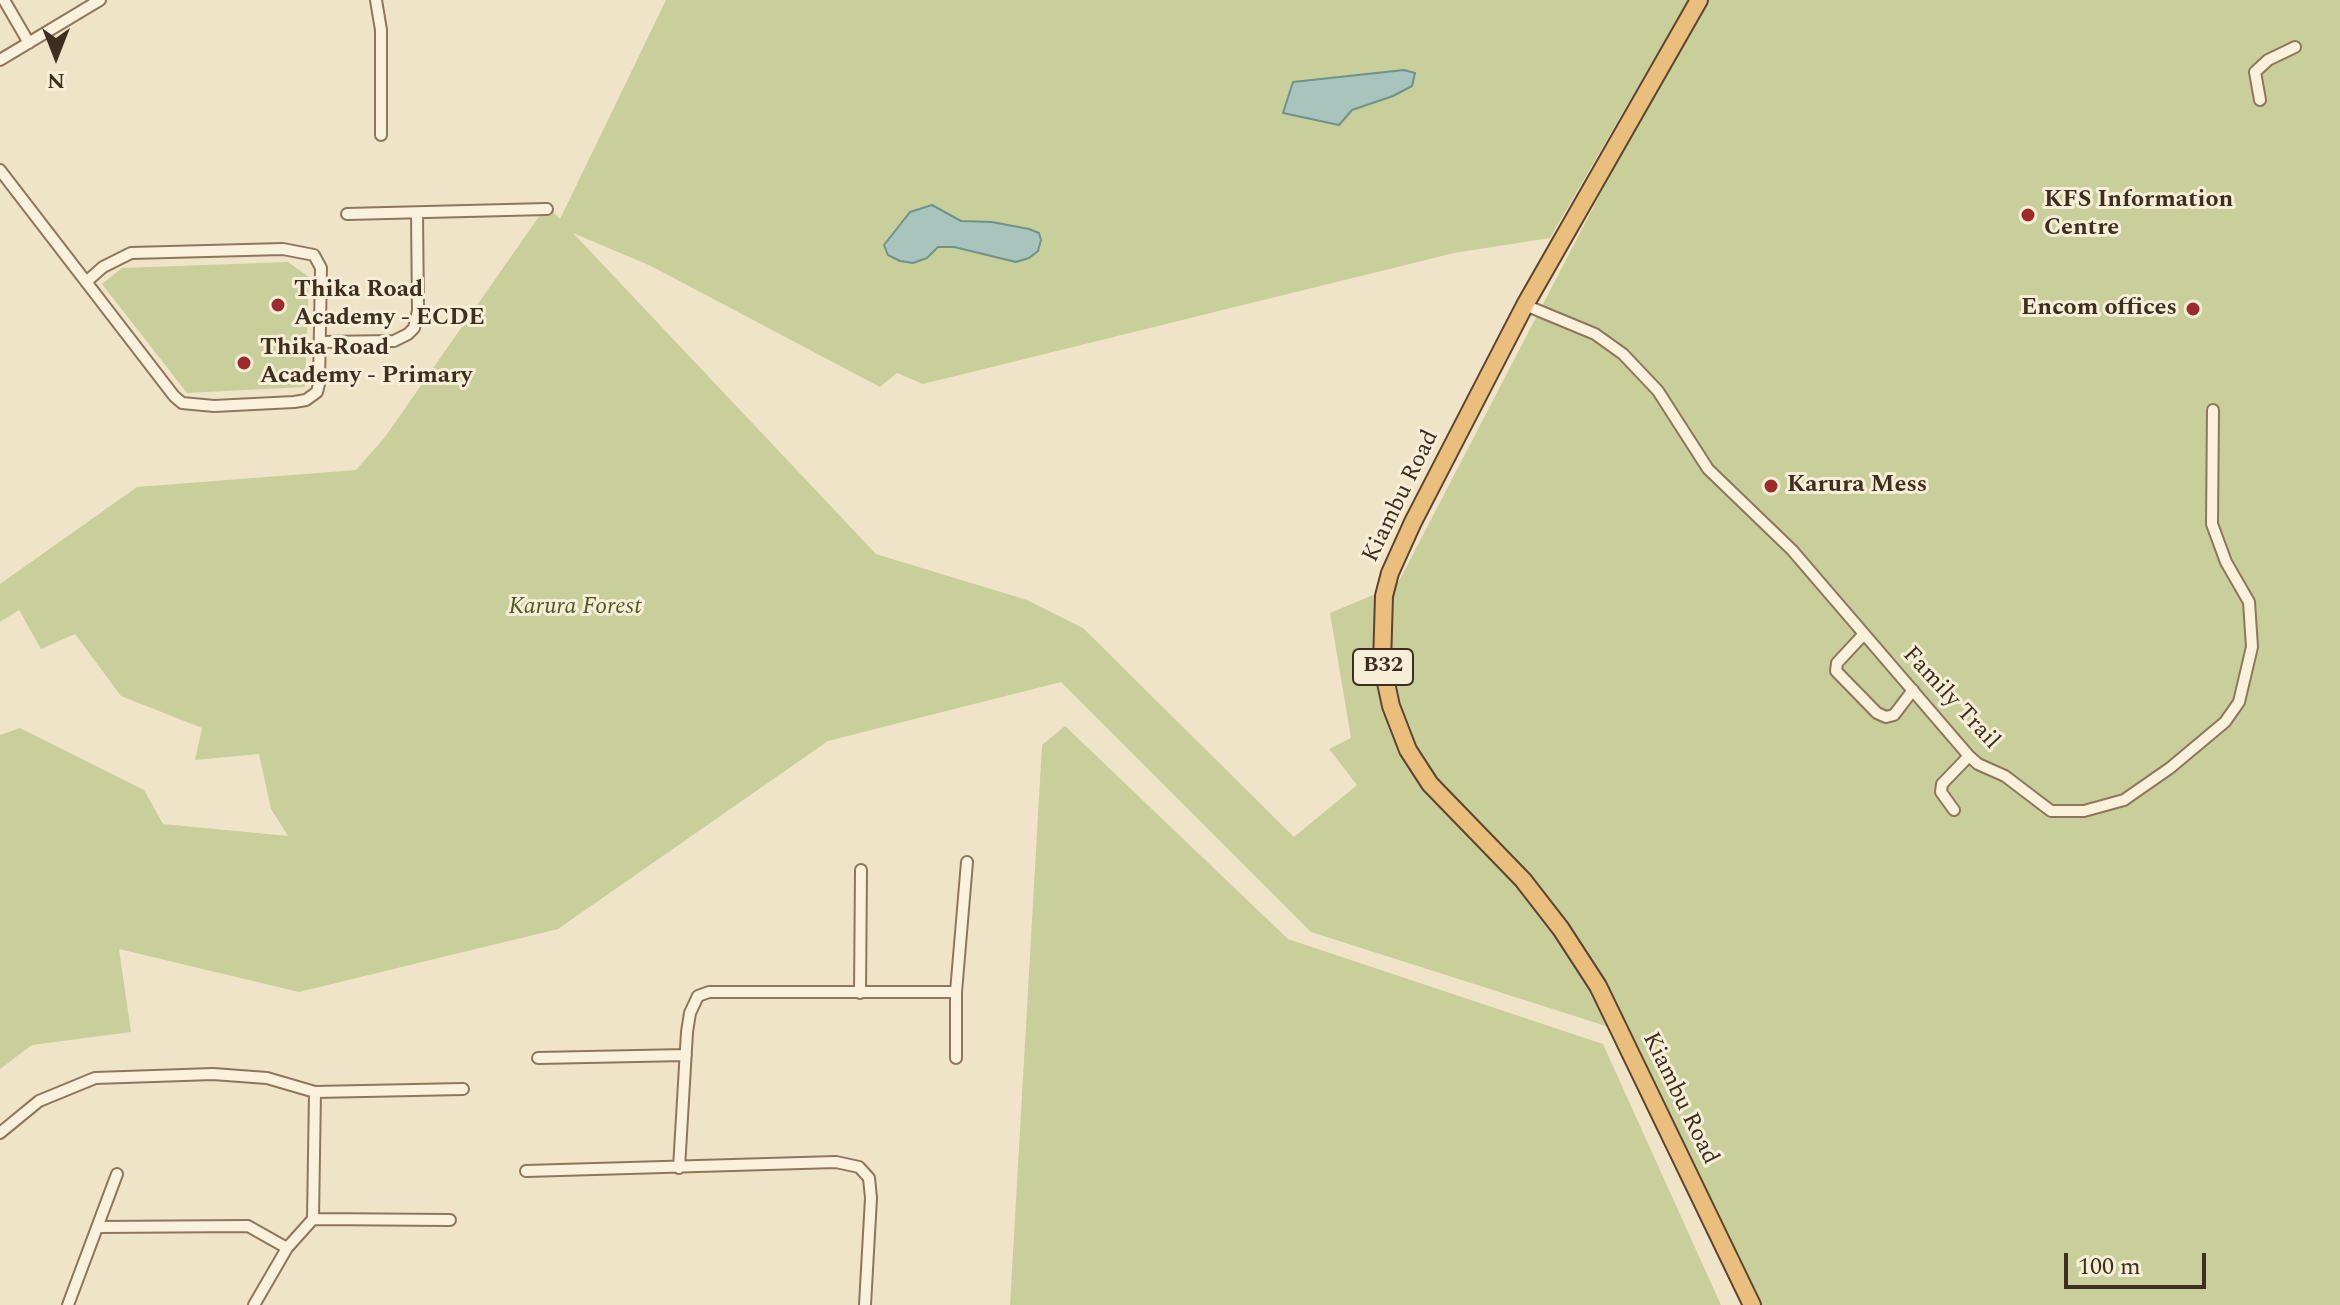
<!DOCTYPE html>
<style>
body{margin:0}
#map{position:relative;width:2340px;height:1305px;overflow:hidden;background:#f0e4c8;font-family:Spectral,serif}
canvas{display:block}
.north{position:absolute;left:16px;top:16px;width:80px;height:80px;-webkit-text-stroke:6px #f7eed8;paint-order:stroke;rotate:180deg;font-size:22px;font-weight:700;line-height:32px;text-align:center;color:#3d2e20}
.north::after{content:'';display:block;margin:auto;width:28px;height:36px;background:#3d2e20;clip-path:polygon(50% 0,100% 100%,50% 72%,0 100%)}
.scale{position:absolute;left:2064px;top:1253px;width:142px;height:36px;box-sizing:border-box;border:4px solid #3d2e20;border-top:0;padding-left:10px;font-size:24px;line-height:28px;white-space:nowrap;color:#3d2e20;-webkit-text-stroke:6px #f7eed8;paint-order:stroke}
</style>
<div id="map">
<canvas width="2340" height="1305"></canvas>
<div class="north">N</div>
<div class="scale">100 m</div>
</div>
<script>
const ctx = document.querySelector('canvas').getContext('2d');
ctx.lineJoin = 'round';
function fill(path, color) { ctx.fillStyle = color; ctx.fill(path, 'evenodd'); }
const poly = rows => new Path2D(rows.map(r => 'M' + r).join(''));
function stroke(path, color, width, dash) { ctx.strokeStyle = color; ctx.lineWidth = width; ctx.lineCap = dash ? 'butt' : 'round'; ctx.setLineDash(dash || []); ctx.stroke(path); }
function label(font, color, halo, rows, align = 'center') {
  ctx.font = font + ' Spectral,serif'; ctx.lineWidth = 6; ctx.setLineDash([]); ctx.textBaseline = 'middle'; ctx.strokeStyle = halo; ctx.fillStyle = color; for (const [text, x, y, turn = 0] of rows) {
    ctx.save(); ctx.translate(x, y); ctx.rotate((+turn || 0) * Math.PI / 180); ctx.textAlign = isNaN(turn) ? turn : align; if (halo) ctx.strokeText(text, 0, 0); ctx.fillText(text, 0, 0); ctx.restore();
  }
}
fill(poly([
 [666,0,1688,0,1550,238,1454,253,923,384,897,373,880,387,651,266,573,233,876,554,1027,600,1083,628,1294,837,1357,785,1329,749,1351,738,1330,613,1397,585,1701,0,2340,0,2340,1305,1756,1305,1631,1034,1311,932,1061,682,828,741,558,929,299,992,119,949,131,1032,32,1045,0,1069,0,735,20,728,144,790,163,824,288,836,271,809,259,754,195,760,202,728,121,696,75,634,41,649,19,610,0,622,0,584,137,487,356,470,385,437,547,205,560,219],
 [288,262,309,277,305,387,187,393,102,284,122,268],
 [1065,726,1288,939,1603,1044,1721,1305,1010,1305,1042,745]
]), '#c9cf9b');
const water = poly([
 [1404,70,1415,73,1412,86,1393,96,1352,110,1339,125,1283,113,1293,82,1404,70],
 [932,205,961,221,992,222,1029,229,1039,233,1041,240,1038,251,1029,258,1016,262,954,247,938,247,927,258,913,263,900,261,888,255,884,245,910,212,932,205]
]);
fill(water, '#a9c4bc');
stroke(water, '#6f938a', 2);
const minor = poly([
 [4,0,29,43],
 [376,0,381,30,381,135],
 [0,60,100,0],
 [2260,100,2255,72,2268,60,2295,47],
 [0,170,174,396,182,403,214,406,294,402,306,400,317,392,319,384,321,268,314,255,283,249,131,253,103,267,86,282],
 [347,214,547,209],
 [1525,305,1595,334,1623,354,1658,391,1708,469,1792,550,1969,756,1978,764,2005,776,2051,811,2084,811,2124,800,2170,768,2225,722,2239,702,2252,647,2249,602,2226,562,2212,524,2213,410],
 [320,342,394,341,408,334,414,328,418,311,417,213],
 [1864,634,1837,663,1836,671,1877,713,1886,717,1894,715,1913,690],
 [1954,810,1941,792,1942,784,1969,756],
 [860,993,861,870],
 [538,1058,686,1055],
 [956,1058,956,992,967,862],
 [0,1133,39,1101,95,1078,213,1074,267,1078,315,1092,463,1089],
 [679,1168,687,1032,690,1013,698,996,709,992,956,992],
 [526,1171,836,1162,859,1167,869,1178,871,1198,865,1305],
 [313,1219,450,1220],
 [98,1227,248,1226,287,1248],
 [68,1305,117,1174],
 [254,1305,287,1248,313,1219,315,1092]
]);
const trunk = poly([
 [1699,0,1525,305,1413,522,1390,573,1384,596,1382,664,1391,706,1408,750,1430,784,1523,880,1561,929,1598,986,1752,1305]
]);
stroke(minor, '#8d765c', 14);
stroke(trunk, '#5b4430', 20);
stroke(minor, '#faf1dc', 10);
stroke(trunk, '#eabe7c', 16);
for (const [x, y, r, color] of [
 [2028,215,8,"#9e2a2b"],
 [278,305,8,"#9e2a2b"],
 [2193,309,8,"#9e2a2b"],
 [244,363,8,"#9e2a2b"],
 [1771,486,8,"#9e2a2b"]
]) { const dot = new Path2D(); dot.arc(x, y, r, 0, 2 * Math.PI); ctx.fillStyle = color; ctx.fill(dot); stroke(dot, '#f7eed8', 3); }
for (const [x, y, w] of [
 [1383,667,60]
]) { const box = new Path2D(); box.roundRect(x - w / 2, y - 18, w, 36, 6); ctx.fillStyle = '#f7eed8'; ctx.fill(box); stroke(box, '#3d2e20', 2); }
label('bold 22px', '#3d2e20', null, [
 ["B32",1383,667]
]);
label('bold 24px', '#3d2e20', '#f7eed8', [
 ["KFS Information",2044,201],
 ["Centre",2044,229],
 ["Thika Road",294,291],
 ["Academy - ECDE",294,319],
 ["Encom offices",2177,309,"right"],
 ["Thika Road",260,349],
 ["Academy - Primary",260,377],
 ["Karura Mess",1787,486]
], 'left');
label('24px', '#3d2e20', '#f7eed8', [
 ["Kiambu Road",1402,497,-64],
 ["Family Trail",1950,699,47],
 ["Kiambu Road",1679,1099,64]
]);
label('italic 24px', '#4d5a26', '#f7eed8', [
 ["Karura Forest",575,608]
]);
</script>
